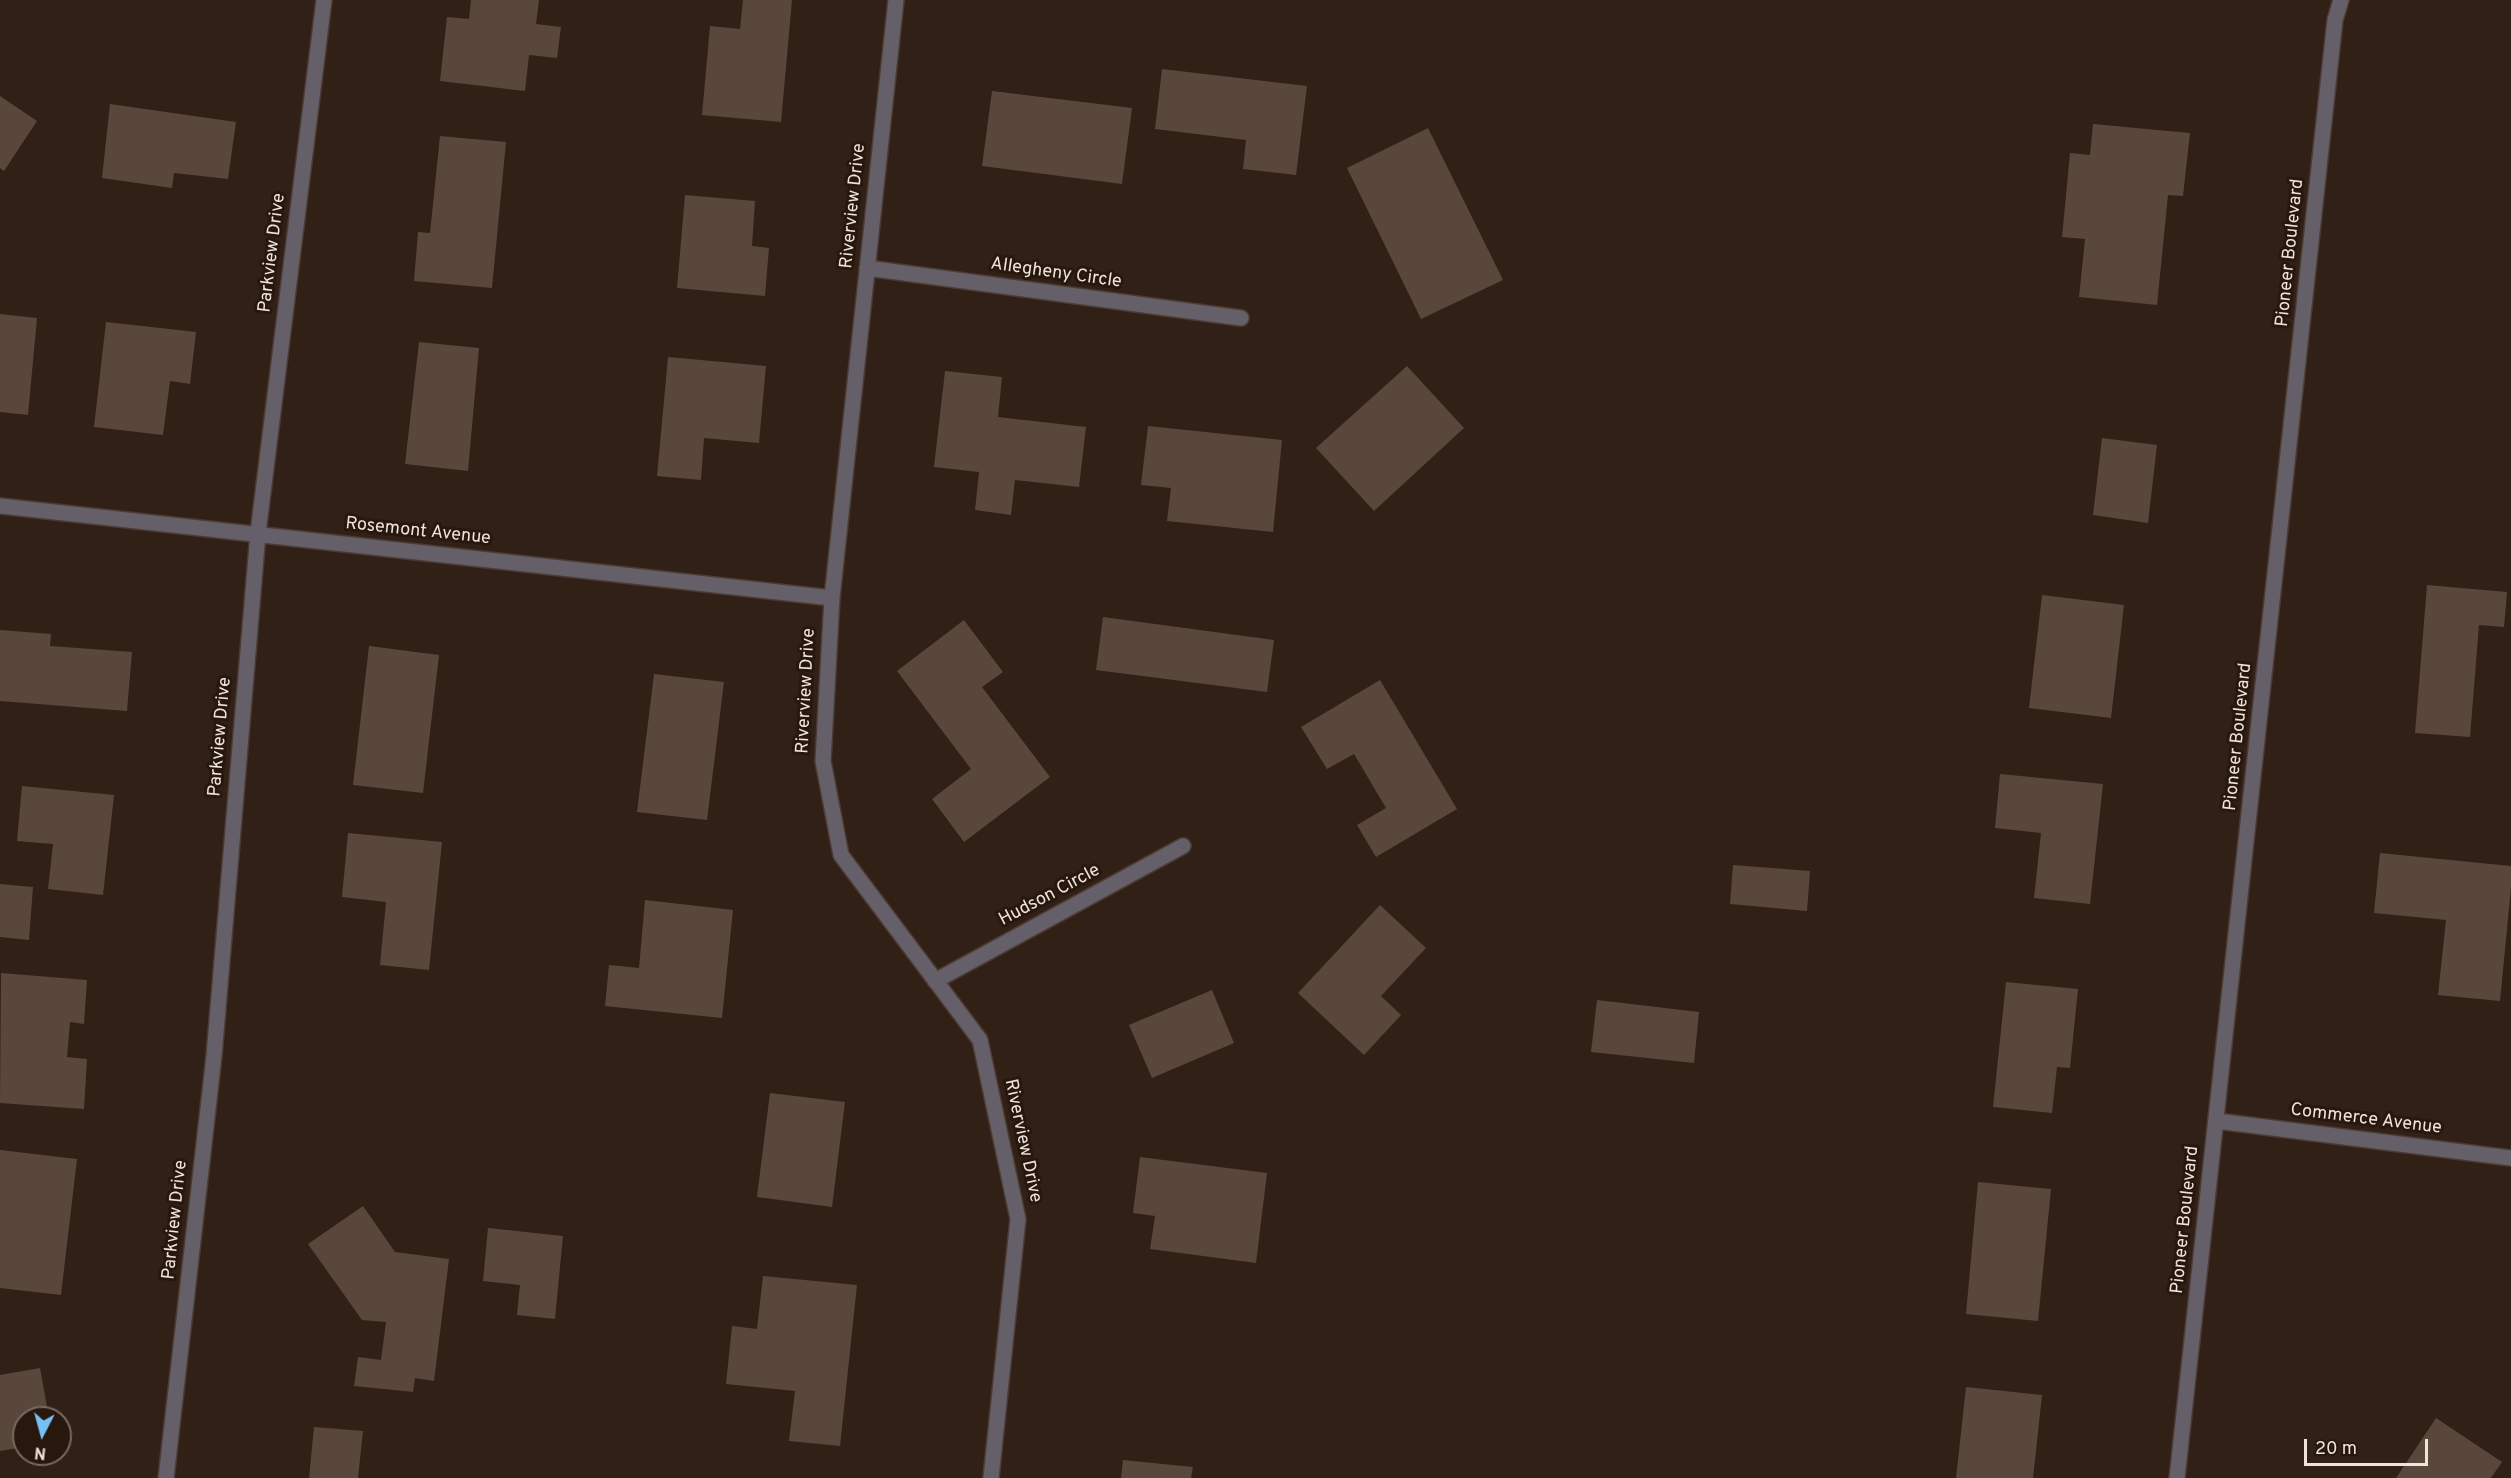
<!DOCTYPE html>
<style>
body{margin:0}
#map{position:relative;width:2511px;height:1478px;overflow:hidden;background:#312016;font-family:Overpass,sans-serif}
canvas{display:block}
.north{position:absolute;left:12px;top:1406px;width:60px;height:60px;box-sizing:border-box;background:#27170d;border:2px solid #776960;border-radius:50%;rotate:186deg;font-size:16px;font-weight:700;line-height:24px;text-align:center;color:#efe4dd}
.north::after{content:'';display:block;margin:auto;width:21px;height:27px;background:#76c0f7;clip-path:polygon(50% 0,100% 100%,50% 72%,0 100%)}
.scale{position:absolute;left:2304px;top:1439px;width:124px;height:27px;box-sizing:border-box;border:3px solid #efe4dd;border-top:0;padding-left:8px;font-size:18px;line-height:21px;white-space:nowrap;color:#efe4dd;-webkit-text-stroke:4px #27170d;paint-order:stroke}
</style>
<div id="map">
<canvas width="2511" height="1478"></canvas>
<div class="north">N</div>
<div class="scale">20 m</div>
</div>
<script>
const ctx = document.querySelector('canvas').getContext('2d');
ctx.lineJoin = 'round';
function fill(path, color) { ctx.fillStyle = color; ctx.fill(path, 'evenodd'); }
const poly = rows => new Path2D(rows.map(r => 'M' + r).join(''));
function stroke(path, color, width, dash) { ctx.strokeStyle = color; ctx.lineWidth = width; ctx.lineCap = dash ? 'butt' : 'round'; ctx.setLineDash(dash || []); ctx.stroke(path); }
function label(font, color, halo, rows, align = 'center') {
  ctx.font = font + ' Overpass,sans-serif'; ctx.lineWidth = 6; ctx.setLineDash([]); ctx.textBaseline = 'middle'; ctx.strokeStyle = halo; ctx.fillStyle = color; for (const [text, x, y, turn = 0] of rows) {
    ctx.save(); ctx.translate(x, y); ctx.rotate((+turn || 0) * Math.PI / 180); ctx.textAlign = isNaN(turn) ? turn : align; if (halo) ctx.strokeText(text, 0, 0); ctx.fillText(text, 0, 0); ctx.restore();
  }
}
fill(poly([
 [471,0,539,0,536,24,561,27,557,58,529,55,525,91,440,81,447,17,469,19],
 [743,0,792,0,781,122,702,115,710,26,740,29],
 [1162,69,1307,86,1296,175,1243,169,1246,140,1155,129],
 [992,91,1132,108,1122,184,982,166],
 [0,96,37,121,4,171,0,168],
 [110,104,236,122,228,179,174,173,172,188,102,178],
 [2093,124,2190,133,2183,196,2168,195,2157,305,2079,297,2085,239,2062,237,2070,153,2090,155],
 [1428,128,1503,280,1421,319,1347,168],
 [440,136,506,142,492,288,414,281,418,232,430,233],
 [685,195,755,201,752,246,769,248,765,296,677,288],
 [0,314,37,318,28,415,0,412],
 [106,322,196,332,190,384,170,381,163,435,94,427],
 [419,342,479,348,468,471,405,464],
 [668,357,766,366,759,443,704,438,701,480,657,476],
 [1407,366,1464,428,1374,511,1316,448],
 [945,371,1002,377,998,417,1086,427,1079,487,1015,480,1011,515,975,510,979,472,934,467],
 [1148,426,1282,440,1273,532,1167,521,1171,488,1141,485],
 [2102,438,2157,445,2148,523,2093,515],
 [2427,585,2507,592,2504,627,2479,625,2470,737,2415,733],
 [2042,595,2124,605,2111,718,2029,708],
 [1103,617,1274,640,1267,692,1096,670],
 [964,620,1003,672,982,687,1050,777,964,842,932,799,971,769,897,671],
 [0,630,51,634,50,646,132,652,127,711,0,701],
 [369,646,439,655,423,793,353,785],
 [654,674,724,682,707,820,637,812],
 [1380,680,1457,809,1376,857,1357,825,1386,808,1354,754,1327,769,1301,727],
 [2000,774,2103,784,2090,904,2034,898,2041,833,1995,828],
 [22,786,114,795,103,895,48,889,53,844,17,841],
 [348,833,442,842,429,970,380,965,386,902,342,897],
 [2380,853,2511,866,2511,888,2500,1001,2438,995,2446,920,2374,913],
 [1733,865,1810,871,1807,911,1730,904],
 [0,884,33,887,29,940,0,937],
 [645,900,733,910,722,1018,605,1006,609,965,639,968],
 [1380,905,1426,948,1381,996,1401,1015,1364,1055,1298,993],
 [1,973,87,980,84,1024,70,1022,67,1057,87,1059,84,1109,0,1103],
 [2006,982,2078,989,2070,1068,2057,1067,2052,1113,1993,1107],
 [1212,990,1234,1043,1152,1078,1129,1025],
 [1597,1000,1699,1012,1694,1063,1591,1052],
 [770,1093,845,1102,832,1207,757,1197],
 [0,1150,77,1159,61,1295,0,1288],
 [1140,1157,1267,1173,1256,1263,1150,1249,1155,1216,1133,1213],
 [1978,1182,2051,1189,2038,1321,1966,1314],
 [363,1206,395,1252,449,1259,434,1381,415,1378,413,1392,354,1386,358,1357,381,1360,386,1322,362,1320,308,1244],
 [488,1228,563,1236,555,1319,517,1315,520,1285,483,1281],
 [763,1276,857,1285,840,1446,789,1441,795,1391,726,1384,732,1326,757,1329],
 [40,1368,49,1418,24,1418,24,1447,0,1451,0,1375],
 [1966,1387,2042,1395,2033,1478,1956,1478],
 [2436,1418,2502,1462,2491,1478,2396,1478],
 [314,1427,363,1431,358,1478,309,1478],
 [1123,1460,1193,1467,1191,1478,1121,1478]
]), '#59473c');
const street = poly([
 [896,0,832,598,823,761,841,855,980,1040,1018,1219,991,1478],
 [867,268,1241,318],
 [0,506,832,598],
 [935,981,1183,846],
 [2217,1121,2511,1158],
 [166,1478,214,1056,258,533,324,0],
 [2177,1478,2335,20,2341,0]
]);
stroke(street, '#4c3b32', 18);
stroke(street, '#655f69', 15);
label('18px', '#efe4dd', '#27170d', [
 ["Riverview Drive",854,206,-84],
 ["Parkview Drive",273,253,-83],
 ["Pioneer Boulevard",2291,253,-84],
 ["Allegheny Circle",1056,274,8],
 ["Rosemont Avenue",418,532,6],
 ["Riverview Drive",807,691,-87],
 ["Parkview Drive",221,737,-85],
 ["Pioneer Boulevard",2239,737,-84],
 ["Hudson Circle",1050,896,-28],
 ["Commerce Avenue",2366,1120,7],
 ["Riverview Drive",1022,1141,78],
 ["Parkview Drive",176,1220,-84],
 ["Pioneer Boulevard",2186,1220,-84]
]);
</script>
